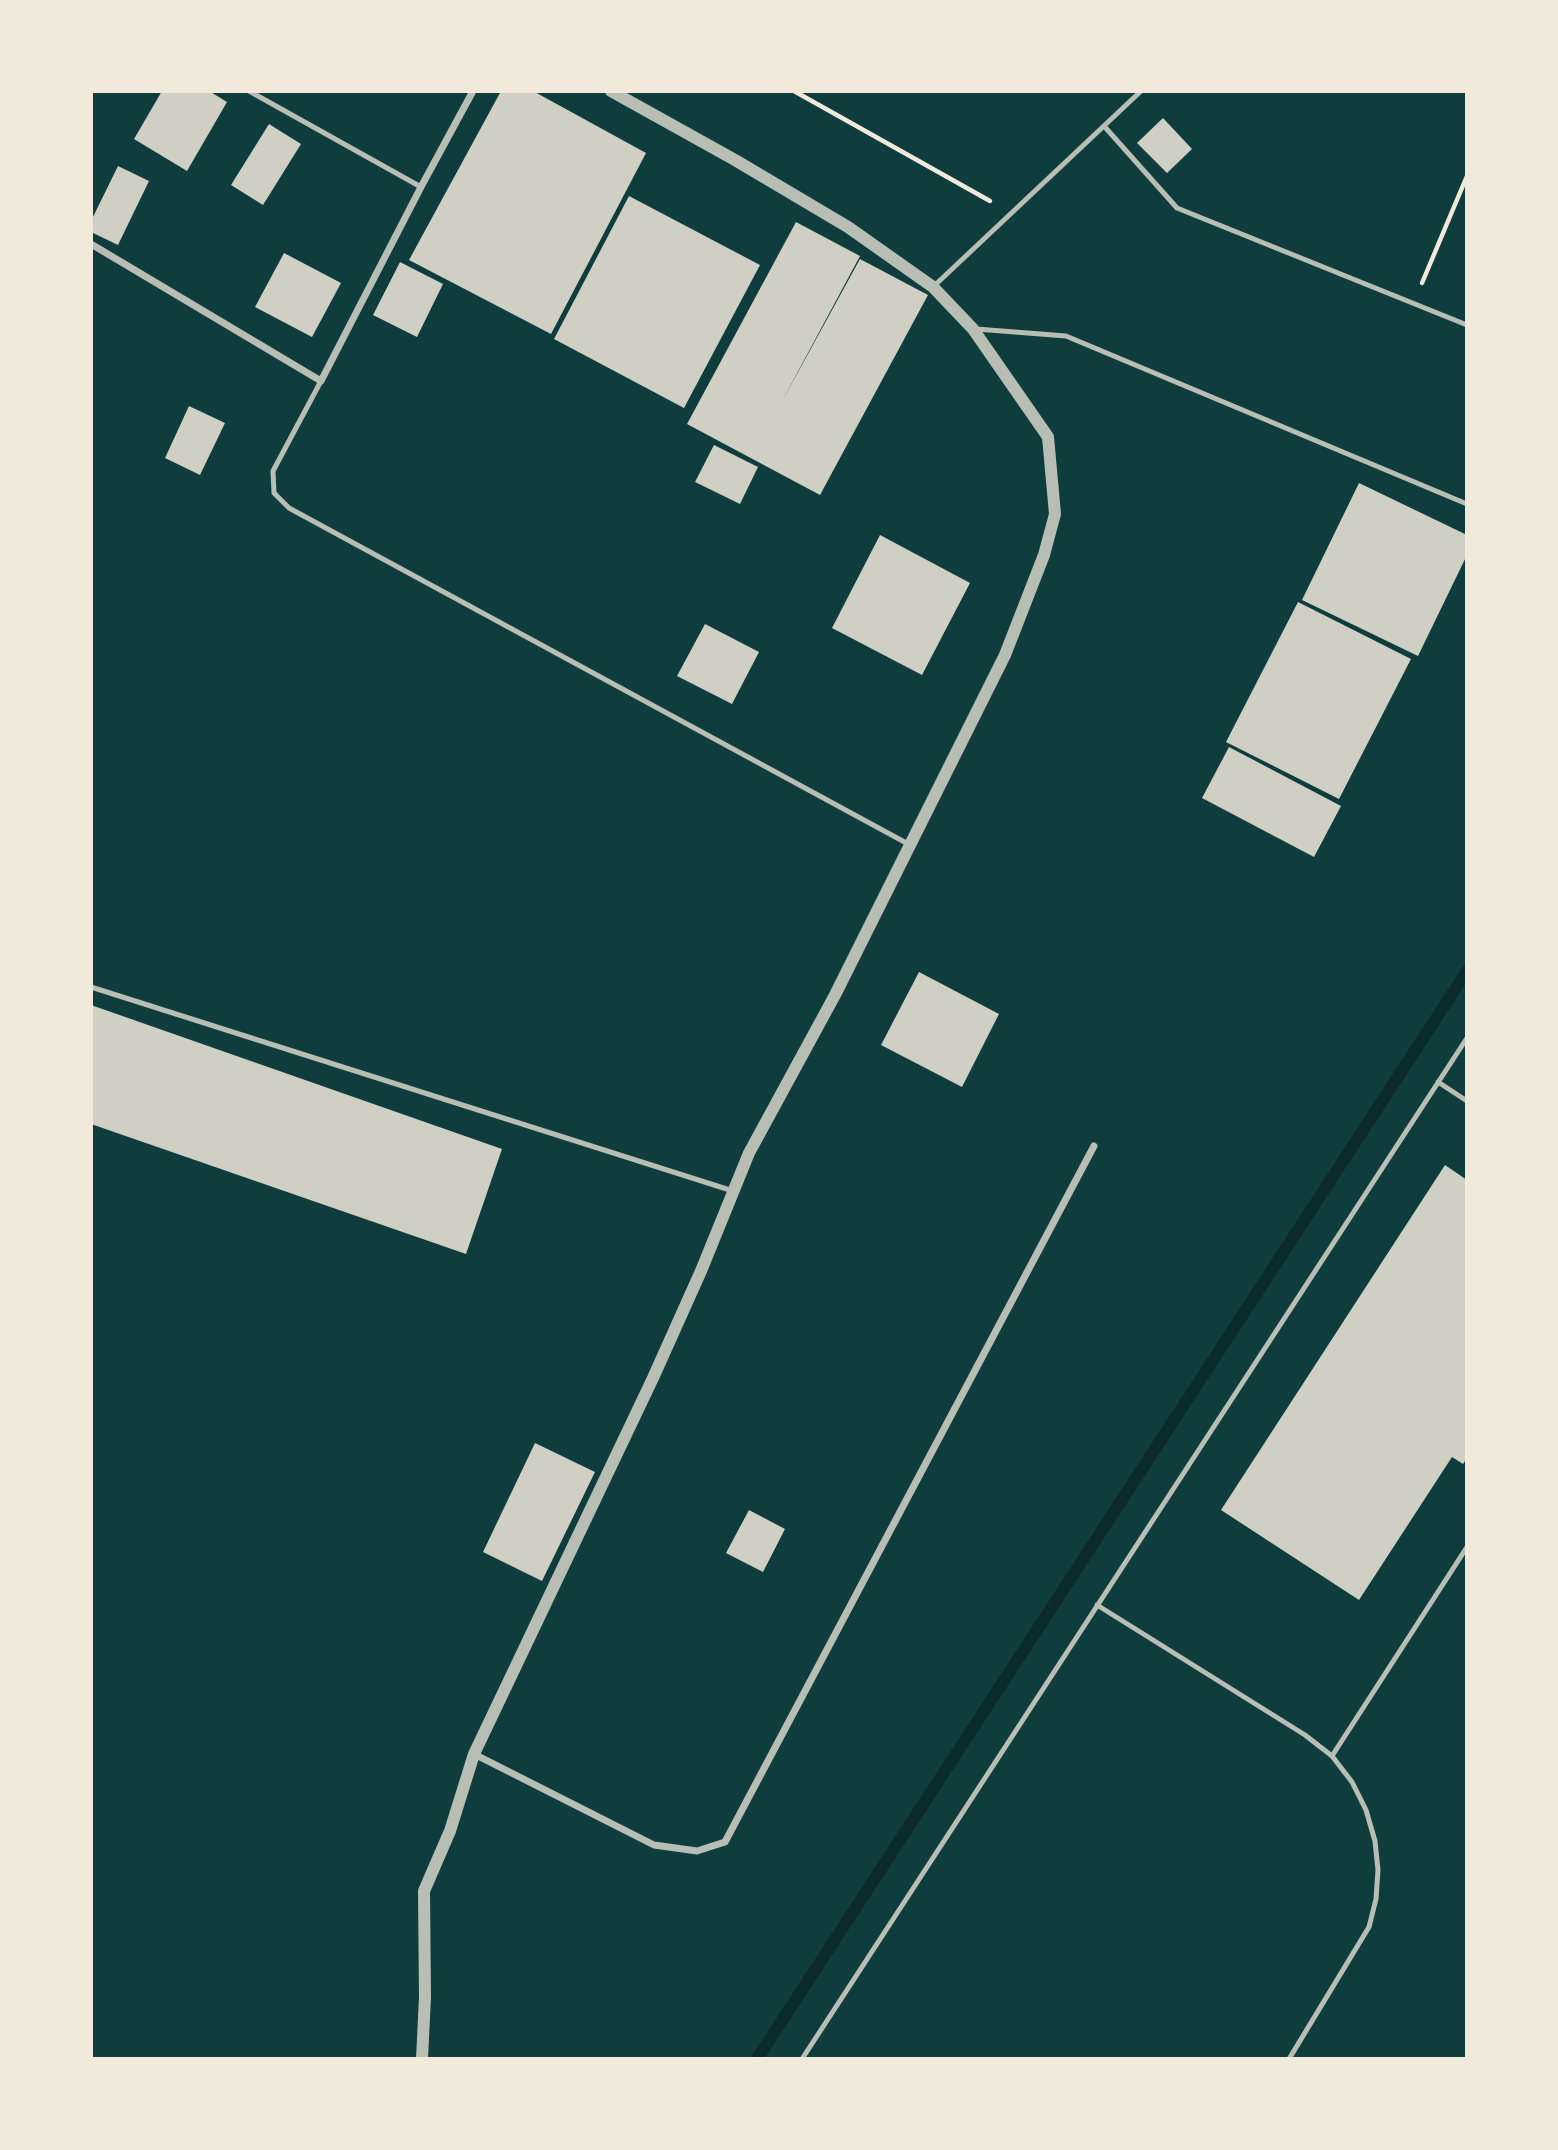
<!DOCTYPE html>
<style>
body{margin:0}
#map{position:relative;width:1558px;height:2150px;overflow:hidden;background:#0f3d3e;font-family:Raleway,sans-serif}
canvas{display:block}
.frame{position:absolute;inset:0;border:93px solid #f1e9da;pointer-events:none}
</style>
<div id="map">
<canvas width="1558" height="2150"></canvas>
<div class="frame"></div>
</div>
<script>
const ctx = document.querySelector('canvas').getContext('2d');
ctx.lineJoin = 'round';
const poly = rows => new Path2D(rows.map(r => 'M' + r).join(''));
function stroke(path, color, width, dash) { ctx.strokeStyle = color; ctx.lineWidth = width; ctx.lineCap = dash ? 'butt' : 'round'; ctx.setLineDash(dash || []); ctx.stroke(path); }
function fill(path, color) { ctx.fillStyle = color; ctx.fill(path, 'evenodd'); }
stroke(poly([
 [757,2059,1467,971]
]), '#0a2a2b', 12);
fill(poly([
 [162,91,209,91,227,102,187,171,134,139],
 [501,91,533,91,646,153,551,334,409,260],
 [1163,118,1192,149,1167,173,1137,143],
 [269,124,301,144,263,205,231,185],
 [118,166,149,181,118,245,91,232,91,221],
 [629,196,760,265,684,408,554,339],
 [796,222,860,256,780,405,860,259,928,295,820,495,687,424],
 [284,253,341,283,312,337,255,307],
 [400,262,443,284,417,337,373,315],
 [189,406,225,423,200,475,165,458],
 [714,445,758,467,740,504,695,482],
 [1359,483,1467,535,1467,555,1418,656,1302,600],
 [880,535,970,583,922,675,832,628],
 [1298,602,1411,659,1339,799,1226,742],
 [705,624,759,652,732,704,677,676],
 [1229,747,1341,806,1314,857,1202,798],
 [919,972,999,1014,962,1087,881,1045],
 [91,1005,502,1149,466,1254,91,1124],
 [1445,1165,1467,1180,1467,1458,1463,1464,1452,1457,1359,1600,1221,1510],
 [535,1443,595,1472,542,1581,483,1552],
 [749,1510,785,1529,763,1572,726,1553]
]), '#cfcfc3');
stroke(poly([
 [794,91,990,201],
 [1422,283,1467,176]
]), '#f1e9da', 4.5);
stroke(poly([
 [249,91,421,187],
 [1104,126,1177,208,1467,325],
 [934,286,1141,91],
 [976,329,1066,336,1467,504],
 [321,381,273,471,274,493,289,508,910,845],
 [91,987,733,1191],
 [1438,1082,1467,1101],
 [1097,1605,1305,1735,1332,1756,1352,1782,1366,1810,1375,1841,1378,1870,1376,1899,1369,1927,1289,2059],
 [1332,1756,1467,1547],
 [802,2059,1467,1038]
]), '#b8beb3', 5);
stroke(poly([
 [91,244,321,381,421,187,473,91],
 [474,1754,654,1845,697,1851,725,1842,1094,1146]
]), '#b8beb3', 7);
stroke(poly([
 [422,2059,425,1997,424,1891,450,1831,474,1754,653,1378,701,1271,749,1153,835,995,1005,655,1044,555,1055,514,1048,437,973,329,933,287,848,227,735,160,611,91]
]), '#b8beb3', 12);
</script>
